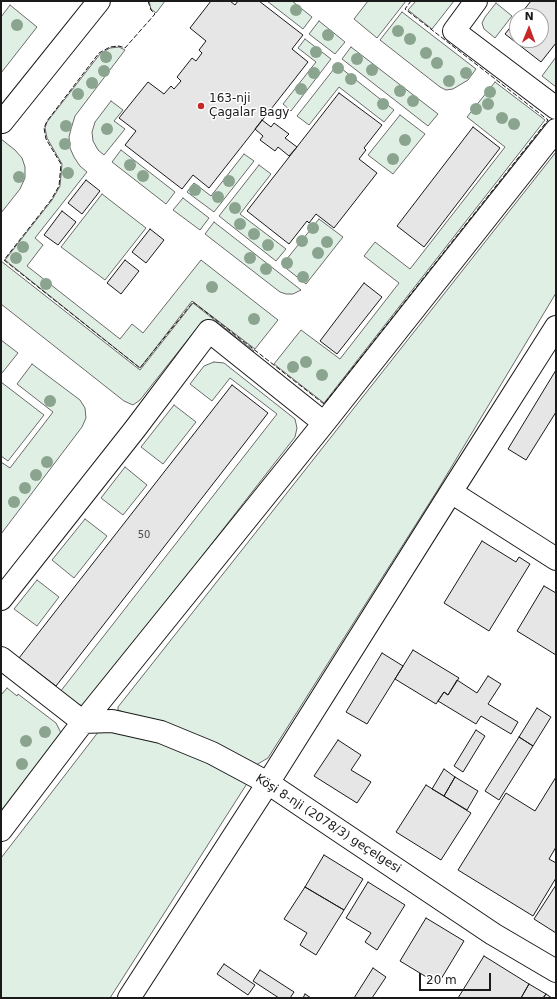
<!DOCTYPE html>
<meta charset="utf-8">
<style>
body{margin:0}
#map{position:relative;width:557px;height:999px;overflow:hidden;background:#fff;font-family:"DejaVu Sans",sans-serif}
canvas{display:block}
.frame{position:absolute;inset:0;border:2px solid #1a1a1a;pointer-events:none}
.north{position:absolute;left:509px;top:8px;width:40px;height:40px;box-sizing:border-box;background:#fff;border:1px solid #a3a3a3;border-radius:50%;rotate:1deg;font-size:11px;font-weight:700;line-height:16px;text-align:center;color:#1a1a1a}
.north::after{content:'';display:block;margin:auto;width:14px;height:18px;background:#c62828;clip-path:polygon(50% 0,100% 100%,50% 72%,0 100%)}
.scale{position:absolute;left:419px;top:973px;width:72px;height:18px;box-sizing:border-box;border:2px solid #1a1a1a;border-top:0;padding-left:5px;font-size:12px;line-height:14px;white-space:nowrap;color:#1a1a1a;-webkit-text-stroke:3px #fff;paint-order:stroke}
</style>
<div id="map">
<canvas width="557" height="999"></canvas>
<div class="frame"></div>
<div class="north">N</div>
<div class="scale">20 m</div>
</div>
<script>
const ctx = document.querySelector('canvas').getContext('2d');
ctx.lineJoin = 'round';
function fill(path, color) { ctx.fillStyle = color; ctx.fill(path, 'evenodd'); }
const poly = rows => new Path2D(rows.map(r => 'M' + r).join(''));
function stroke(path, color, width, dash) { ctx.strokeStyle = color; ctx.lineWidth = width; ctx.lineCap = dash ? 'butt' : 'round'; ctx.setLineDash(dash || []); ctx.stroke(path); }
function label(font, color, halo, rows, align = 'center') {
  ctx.font = font + ' "DejaVu Sans",sans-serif'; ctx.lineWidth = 3; ctx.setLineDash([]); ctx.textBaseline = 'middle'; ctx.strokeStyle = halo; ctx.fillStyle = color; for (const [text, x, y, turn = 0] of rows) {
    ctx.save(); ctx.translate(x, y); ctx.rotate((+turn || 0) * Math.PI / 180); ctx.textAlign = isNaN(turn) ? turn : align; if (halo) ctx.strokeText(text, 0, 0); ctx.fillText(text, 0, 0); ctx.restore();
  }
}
const green = poly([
 [149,1,165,1,156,13,151,9,149,1],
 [267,1,292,1,312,17,303,29,267,1],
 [368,1,406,1,377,38,354,19,368,1],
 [416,1,454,1,432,29,408,10,416,1],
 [496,3,512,16,495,38,484,29,482,23,485,17,496,3],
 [10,5,37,27,1,73,1,17,10,5],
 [402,12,476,69,468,80,453,89,446,90,440,87,380,40,402,12],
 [319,21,345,42,335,54,309,34,319,21],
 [305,39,331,59,291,111,283,104,316,62,298,48,305,39],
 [119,47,125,50,75,116,71,129,69,137,70,148,74,157,80,166,87,172,35,238,43,245,27,266,120,339,132,324,143,333,201,260,278,320,255,349,192,301,140,368,5,260,52,200,60,186,62,164,47,138,45,128,47,122,100,54,110,48,119,47],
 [351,47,438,114,428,126,342,59,351,47],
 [556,57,556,87,542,76,556,57],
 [337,65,394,110,384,122,339,87,309,125,297,116,337,65],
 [495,82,545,120,324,403,274,364,301,330,340,359,399,283,364,256,375,242,410,269,505,147,467,117,495,82],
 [111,101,123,110,114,121,125,129,104,155,98,150,93,141,92,132,95,122,111,101],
 [400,115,425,134,393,174,368,155,400,115],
 [1,139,15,150,22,158,25,167,25,178,20,189,1,213,1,139],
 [121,150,175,192,166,204,112,162,121,150],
 [556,152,556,293,437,491,268,758,256,765,118,710,118,707,556,152],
 [244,154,254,161,214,212,187,192,194,183,211,196,244,154],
 [259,165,271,174,240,214,286,249,276,261,219,216,259,165],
 [102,194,146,228,105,280,61,247,102,194],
 [183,198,209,218,200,230,173,210,183,198],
 [319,219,343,237,306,284,282,265,319,219],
 [214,222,301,290,293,294,286,294,280,292,205,234,214,222],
 [1,261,140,370,193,303,254,351,250,352,205,321,201,323,140,400,133,405,124,401,1,304,1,261],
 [1,340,18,353,2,373,1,372,1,340],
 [214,362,224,363,295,419,297,428,295,437,89,701,83,706,75,703,60,692,277,414,230,378,212,401,190,384,204,366,214,362],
 [32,364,80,400,85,408,86,418,82,427,1,534,1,462,10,468,53,412,17,384,32,364],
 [1,382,44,415,8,461,1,456,1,382],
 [174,405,196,422,163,464,141,447,174,405],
 [125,467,147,485,123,515,101,498,125,467],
 [85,519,107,536,74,578,52,560,85,519],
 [37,580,59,597,37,626,14,609,37,580],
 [7,688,17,696,18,694,56,723,61,733,58,744,1,816,1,695,7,688],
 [104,730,160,743,213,765,248,782,110,998,1,998,1,858,99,731,104,730]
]);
fill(green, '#e0efe3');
stroke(green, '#6a6a6a', 1);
const building = poly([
 [211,1,230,1,235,5,238,1,259,1,303,35,292,49,308,62,209,188,193,175,182,189,125,145,136,131,119,118,148,82,164,94,171,86,174,89,181,81,177,77,192,58,196,61,202,53,199,50,206,41,190,28,211,1],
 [531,1,556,1,556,43,541,62,505,34,517,19,517,40,541,40,541,16,519,16,531,1],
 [339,93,382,125,364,148,366,150,359,159,377,173,334,228,316,214,309,223,307,221,289,244,247,211,339,93],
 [262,120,271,127,274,123,289,134,285,138,297,147,289,156,278,147,275,151,260,140,263,136,255,129,262,120],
 [473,127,500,148,424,247,397,226,473,127],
 [86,180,100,191,82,214,68,203,86,180],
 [62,211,76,222,58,245,44,235,62,211],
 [150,229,164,240,146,263,132,252,150,229],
 [125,260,139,271,121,294,107,283,125,260],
 [364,283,382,297,337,354,320,341,364,283],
 [556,370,556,412,526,460,508,449,556,370],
 [232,385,268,413,56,686,19,658,232,385],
 [482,541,516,562,519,557,530,564,489,631,444,603,482,541],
 [544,586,556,593,556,655,517,631,544,586],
 [413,650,459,678,448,695,444,692,436,704,395,679,413,650],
 [382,653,403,666,367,724,346,712,382,653],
 [488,676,501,684,488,704,518,722,511,734,481,716,476,724,438,701,444,692,448,695,457,680,477,693,488,676],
 [537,708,551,717,533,746,519,737,537,708],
 [476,730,485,736,463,772,454,766,476,730],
 [519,737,533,746,499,800,485,791,519,737],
 [338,740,361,755,351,770,371,782,357,803,314,776,338,740],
 [444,769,455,777,444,796,432,789,444,769],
 [455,777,478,791,467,810,444,796,455,777],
 [556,777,556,847,549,859,556,863,556,878,533,916,458,870,506,793,535,811,556,777],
 [426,785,471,813,441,860,396,832,426,785],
 [324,855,363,879,344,910,305,887,324,855],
 [368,882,405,905,377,950,365,942,371,933,346,918,368,882],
 [556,885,556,933,534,919,556,885],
 [305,887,344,910,316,955,300,945,307,933,284,919,305,887],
 [426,918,464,941,438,984,400,961,426,918],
 [484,956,529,984,521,998,458,998,484,956],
 [224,964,255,985,248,995,217,974,224,964],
 [373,968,386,977,372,998,354,998,373,968],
 [260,970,294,992,290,998,279,998,253,981,260,970],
 [529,984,546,994,543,998,521,998,529,984],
 [305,994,311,998,303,998,305,994],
 [546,994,552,998,543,998,546,994]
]);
fill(building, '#e6e6e6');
stroke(building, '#1a1a1a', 1);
const minor = poly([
 [476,1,454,31,556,108],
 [2,122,99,1],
 [451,492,556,559],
 [1,599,135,429,209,331,324,423],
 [1,658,83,722,112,721,161,732,212,753,268,783,493,934,556,971],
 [1,830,83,722,324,423,556,130],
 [129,998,268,783,451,492,556,327]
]);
stroke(minor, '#1a1a1a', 24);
stroke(minor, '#fff', 22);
stroke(poly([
 [148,1,151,10,155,14,125,48,119,46,110,47,99,53,47,121,44,128,46,139,61,164,59,186,51,200,4,260,140,368,193,302,324,404,548,120,405,9,411,1]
]), '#1a1a1a', 1, [5, 2]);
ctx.fillStyle = '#8aa48f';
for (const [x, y] of [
 [296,10],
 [17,25],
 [398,31],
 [328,35],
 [410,39],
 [316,52],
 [426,53],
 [106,57],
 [357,59],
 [437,63],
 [338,68],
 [372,70],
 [104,71],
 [314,73],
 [466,73],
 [351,79],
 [449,81],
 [92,83],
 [301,89],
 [400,91],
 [490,92],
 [78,94],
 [413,101],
 [383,104],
 [488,104],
 [476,109],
 [502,118],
 [514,124],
 [66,126],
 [107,129],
 [405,140],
 [65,144],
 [393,159],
 [130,165],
 [68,173],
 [143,176],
 [19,177],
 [229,181],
 [195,190],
 [218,197],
 [235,208],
 [240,224],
 [313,228],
 [254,234],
 [302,241],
 [327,242],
 [268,245],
 [23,247],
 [318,253],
 [16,258],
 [250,258],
 [287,263],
 [266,269],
 [303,277],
 [46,284],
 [212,287],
 [254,319],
 [306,362],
 [293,367],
 [322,375],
 [50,401],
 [47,462],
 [36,475],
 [25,488],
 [14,502],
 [45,732],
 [26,741],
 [22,764]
]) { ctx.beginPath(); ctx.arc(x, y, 6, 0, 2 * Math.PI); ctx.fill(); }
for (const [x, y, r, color] of [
 [201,106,4,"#c62828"]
]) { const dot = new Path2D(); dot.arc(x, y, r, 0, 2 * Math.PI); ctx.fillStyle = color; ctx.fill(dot); stroke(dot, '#fff', 1.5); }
label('10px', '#4d4d4d', null, [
 ["50",144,535]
]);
label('12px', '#1a1a1a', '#fff', [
 ["163-nji",209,99],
 ["Çagalar Bagy",209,113]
], 'left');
label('12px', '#1a1a1a', '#fff', [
 ["Köşi 8-nji (2078/3) geçelgesi",328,824,33]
]);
</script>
